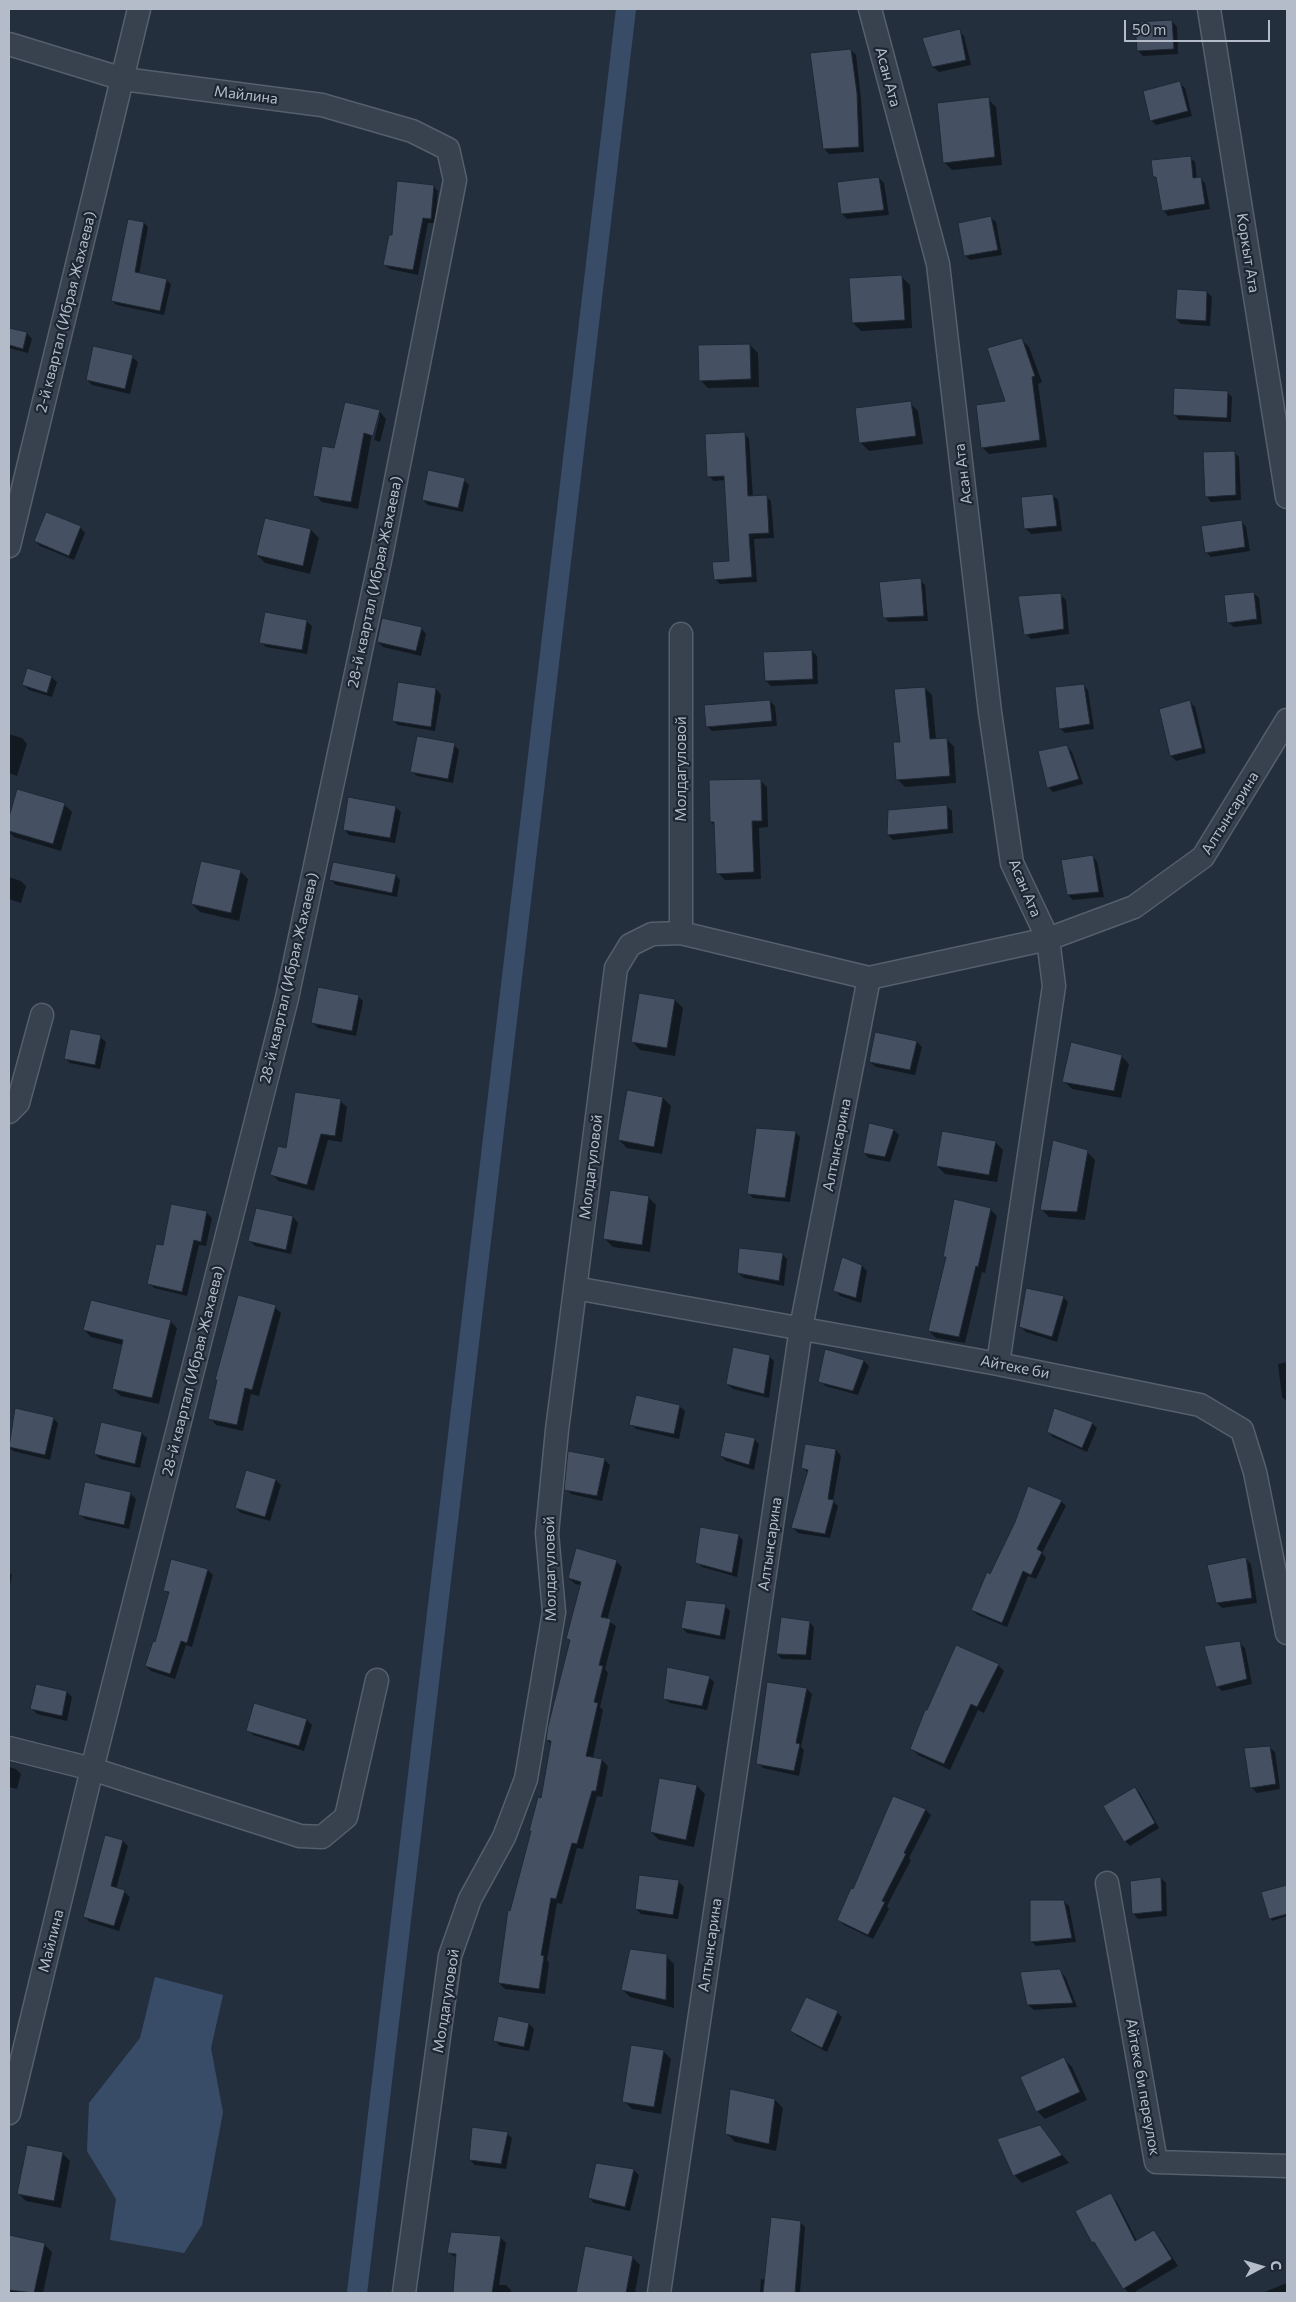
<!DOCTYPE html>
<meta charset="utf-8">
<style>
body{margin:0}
#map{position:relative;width:1296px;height:2302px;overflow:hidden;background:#242f3e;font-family:Commissioner,sans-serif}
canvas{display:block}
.frame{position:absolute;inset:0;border:10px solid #b4bcc9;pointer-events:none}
.north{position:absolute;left:1236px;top:2242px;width:50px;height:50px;-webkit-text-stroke:4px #1d2633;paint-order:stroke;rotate:84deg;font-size:14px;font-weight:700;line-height:20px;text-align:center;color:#b4bcc9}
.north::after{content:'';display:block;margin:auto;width:18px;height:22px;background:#b4bcc9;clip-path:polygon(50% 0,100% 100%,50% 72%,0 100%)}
.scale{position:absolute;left:1124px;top:20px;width:146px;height:22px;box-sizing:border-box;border:2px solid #b4bcc9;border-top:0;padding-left:6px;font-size:15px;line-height:18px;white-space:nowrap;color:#b4bcc9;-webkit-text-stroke:4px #1d2633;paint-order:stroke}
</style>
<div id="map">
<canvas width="1296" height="2302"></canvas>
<div class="frame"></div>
<div class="north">С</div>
<div class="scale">50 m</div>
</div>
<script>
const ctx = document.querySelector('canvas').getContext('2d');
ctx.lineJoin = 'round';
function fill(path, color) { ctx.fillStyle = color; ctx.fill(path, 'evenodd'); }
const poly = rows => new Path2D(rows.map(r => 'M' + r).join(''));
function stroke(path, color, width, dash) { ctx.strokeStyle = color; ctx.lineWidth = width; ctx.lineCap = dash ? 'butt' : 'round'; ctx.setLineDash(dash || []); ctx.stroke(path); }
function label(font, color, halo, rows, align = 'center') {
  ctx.font = font + ' Commissioner,sans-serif'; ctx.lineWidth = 4.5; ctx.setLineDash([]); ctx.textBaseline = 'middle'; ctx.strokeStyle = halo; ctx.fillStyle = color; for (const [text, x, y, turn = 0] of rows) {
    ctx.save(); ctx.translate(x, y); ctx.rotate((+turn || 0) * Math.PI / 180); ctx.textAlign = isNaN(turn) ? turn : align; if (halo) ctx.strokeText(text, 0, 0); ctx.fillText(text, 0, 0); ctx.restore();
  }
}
fill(poly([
 [155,1977,223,1995,211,2048,223,2112,202,2225,184,2253,110,2240,116,2199,87,2151,89,2103,140,2038]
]), '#394c67');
fill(poly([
 [1172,21,1177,27,1178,54,1143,56,1138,51],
 [959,31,964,36,971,65,939,72,933,67,924,39],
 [851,50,856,55,861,99,864,152,829,154,824,149],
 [1180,83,1185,88,1192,116,1156,125,1151,120],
 [988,99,996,107,1002,165,952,170,944,162],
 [1190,157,1195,162,1197,179,1200,178,1205,183,1210,209,1168,216,1163,210,1158,181,1154,176],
 [879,178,884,183,889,215,847,219,842,214],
 [433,186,438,191,435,223,428,223,418,275,390,269,384,264],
 [990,217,996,222,1002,255,970,260,965,255],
 [144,223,148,227,139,274,166,280,171,284,164,315,117,305,112,301],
 [902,277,910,285,912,328,861,331,853,323],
 [1207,292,1212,297,1210,326,1181,324,1176,319],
 [9,329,27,333,32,339,28,353,9,348],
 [1022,340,1029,347,1042,382,1038,384,1047,447,989,454,982,447,1006,402],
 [750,345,758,353,759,387,708,388,700,380],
 [132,357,138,362,130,394,92,385,87,380],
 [1227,392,1232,397,1231,422,1179,420,1174,414],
 [910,403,918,411,923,444,869,451,861,443],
 [379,411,386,419,380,442,374,440,380,415,377,415,371,439,358,509,322,502,315,495,335,450],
 [744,433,749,439,753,497,766,496,771,501,774,538,754,539,757,582,720,584,715,579,731,562,725,480,714,481,709,476],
 [1234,452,1239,457,1241,500,1211,502,1206,496],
 [464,480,469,485,463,512,428,505,423,500],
 [1052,495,1058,500,1062,531,1031,534,1026,529],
 [1241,521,1246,527,1250,551,1211,557,1206,552],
 [80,527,85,533,74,560,40,546,35,541],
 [311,530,319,538,310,574,265,563,257,555],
 [920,580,925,585,928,621,889,622,884,617],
 [1254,593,1259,598,1262,624,1234,627,1228,622],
 [1060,594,1066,600,1069,634,1031,639,1026,634],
 [306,621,312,626,307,654,266,647,261,642],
 [421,628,426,634,421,656,383,647,378,642],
 [812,651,817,656,818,684,771,686,766,681],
 [51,677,57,682,52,697,29,690,23,685],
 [1083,685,1088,690,1094,729,1065,733,1060,728],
 [925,688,932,695,936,740,947,739,954,747,956,783,905,787,897,779,901,743],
 [436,689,441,695,435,731,398,725,393,720],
 [770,701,775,706,777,726,712,731,707,726],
 [1190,702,1195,707,1206,753,1176,761,1171,756],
 [9,734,22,738,27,744,17,776,9,773],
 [454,745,459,750,453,783,417,776,411,771],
 [1067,747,1072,752,1083,784,1053,792,1048,787],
 [760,780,767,787,768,827,759,828,761,879,725,880,718,873,715,826,711,822],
 [17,791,64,804,72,812,61,851,14,837,9,832,9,822],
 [947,806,952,811,953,833,893,840,888,835,889,811],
 [395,807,401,812,395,843,349,835,344,829],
 [1092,856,1097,861,1104,897,1073,900,1068,895],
 [240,871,248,879,239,921,200,912,192,904],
 [395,875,400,880,397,897,336,885,331,880],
 [9,877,21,881,26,886,21,903,9,899],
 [358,996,363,1001,356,1036,318,1028,313,1023],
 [675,1000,683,1008,675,1056,640,1050,633,1042],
 [876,1033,917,1042,922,1047,915,1075,876,1067,870,1062],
 [100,1037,106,1042,100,1069,70,1063,65,1058],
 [1121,1056,1129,1064,1121,1098,1072,1089,1064,1081],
 [663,1098,671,1106,662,1154,627,1148,619,1140],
 [340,1101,347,1107,342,1142,328,1140,314,1191,279,1181,272,1175,288,1150],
 [870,1125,894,1130,899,1135,890,1162,869,1158,864,1153],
 [795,1132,800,1137,790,1202,753,1198,748,1193],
 [995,1142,1003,1150,997,1182,945,1174,937,1166],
 [1087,1152,1095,1160,1085,1220,1049,1217,1041,1209],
 [648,1197,656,1205,650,1252,613,1247,605,1239],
 [172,1205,207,1213,212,1218,206,1246,199,1245,187,1296,154,1288,149,1283,164,1247],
 [257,1209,293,1217,298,1223,291,1254,255,1246,250,1241],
 [990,1209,997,1216,985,1273,982,1272,965,1343,936,1338,929,1331,947,1259,944,1256],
 [782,1254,787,1259,784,1286,744,1278,738,1273],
 [862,1266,867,1271,861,1303,840,1296,835,1291],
 [1063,1297,1068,1302,1057,1342,1026,1332,1021,1327],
 [275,1307,281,1313,259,1396,251,1394,243,1431,216,1425,210,1418,218,1381,216,1379],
 [170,1321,177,1328,159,1404,121,1396,113,1389,123,1345,91,1337,84,1330],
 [826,1350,864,1361,869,1366,858,1395,825,1386,820,1381],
 [769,1356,774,1361,769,1398,733,1389,727,1384],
 [1287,1362,1287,1407,1286,1401,1282,1397,1278,1364],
 [679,1406,685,1411,679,1439,636,1429,631,1424],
 [16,1410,53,1418,58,1423,50,1460,13,1451,9,1447],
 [1092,1423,1097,1428,1087,1452,1053,1437,1048,1432],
 [141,1433,147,1438,140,1468,100,1459,95,1454],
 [754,1439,759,1444,754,1470,726,1461,721,1456],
 [836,1450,841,1456,833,1501,838,1506,830,1538,798,1533,793,1528,808,1473,803,1468],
 [605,1460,610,1465,602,1501,571,1494,566,1489],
 [247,1472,276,1480,281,1485,270,1521,241,1513,236,1508],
 [86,1484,131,1494,136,1499,129,1529,85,1519,79,1514],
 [1061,1501,1066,1506,1042,1553,1046,1558,1036,1579,1028,1576,1007,1627,978,1615,972,1610,991,1575],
 [738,1535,743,1540,737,1577,702,1567,697,1562],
 [1246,1559,1251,1564,1257,1603,1222,1608,1217,1603],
 [616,1561,622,1567,607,1620,616,1626,605,1669,608,1673,600,1707,603,1710,593,1758,602,1760,608,1766,602,1797,597,1796,583,1849,577,1848,562,1904,557,1903,547,1960,549,1963,545,1994,505,1989,499,1983,511,1912,532,1832,530,1830,542,1799,552,1745,547,1740,571,1642,567,1638,581,1585,575,1584,569,1578],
 [208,1570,213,1575,192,1647,186,1645,175,1679,151,1671,146,1666,156,1644,170,1595,165,1590],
 [9,1572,12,1575,9,1591],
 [725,1606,730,1611,725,1640,687,1633,682,1628],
 [809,1622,814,1627,811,1660,782,1659,777,1654],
 [1239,1643,1245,1648,1252,1684,1222,1691,1217,1686],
 [998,1665,1004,1671,984,1713,978,1710,950,1770,918,1755,911,1748],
 [709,1677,714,1682,707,1710,670,1703,664,1698],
 [37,1686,67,1692,72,1697,67,1721,37,1714,32,1709],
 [807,1689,812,1694,801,1747,804,1750,799,1776,763,1768,758,1763],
 [307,1720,312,1725,304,1751,253,1735,248,1730],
 [1269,1747,1275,1752,1280,1789,1257,1793,1252,1788,1246,1750],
 [9,1767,16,1769,21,1774,17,1789,9,1787],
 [660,1780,697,1786,705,1794,694,1847,659,1840,651,1832],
 [1135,1788,1140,1793,1159,1828,1130,1846,1125,1841],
 [894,1797,926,1810,931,1815,909,1858,911,1860,887,1906,889,1909,873,1939,844,1925,839,1920,854,1891],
 [106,1837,123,1841,128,1846,116,1889,124,1892,130,1897,119,1931,90,1922,84,1917],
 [640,1876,679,1882,684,1887,678,1919,641,1914,636,1909],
 [1161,1878,1166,1883,1167,1916,1138,1919,1133,1913],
 [1287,1886,1287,1916,1272,1921,1263,1893],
 [1063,1901,1069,1906,1076,1942,1036,1946,1031,1941],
 [666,1956,674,1964,674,2008,630,1997,622,1989],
 [1059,1971,1065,1976,1077,2007,1034,2010,1028,2005],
 [837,2012,842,2017,827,2052,797,2036,792,2031],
 [529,2024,534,2029,529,2051,500,2046,495,2040],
 [663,2051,671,2059,661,2114,632,2109,624,2101],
 [1064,2059,1072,2067,1087,2100,1045,2119,1037,2111],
 [775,2100,783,2108,776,2151,735,2142,727,2134],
 [1039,2126,1069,2163,1022,2183,1014,2175],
 [507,2133,512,2138,506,2169,475,2165,470,2160],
 [62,2153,70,2161,61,2208,26,2201,18,2193],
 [634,2170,639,2175,630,2211,594,2203,589,2198],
 [1111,2195,1117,2202,1137,2241,1154,2231,1160,2238,1178,2266,1133,2293,1129,2293,1124,2288,1099,2249,1093,2242],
 [800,2222,805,2227,800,2293,760,2293,761,2279,766,2280],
 [9,2237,44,2244,52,2252,43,2293,9,2293],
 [501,2238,506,2243,499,2285,506,2285,511,2290,511,2293,454,2293,457,2258,449,2253],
 [586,2248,632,2257,640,2265,635,2293,577,2293],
 [1287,2283,1287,2293,1262,2293]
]), '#0007');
stroke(poly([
 [357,2293,626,9]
]), '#394c67', 20);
const building = poly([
 [1172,20,1174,49,1137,51,1135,22,1172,20],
 [960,29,966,60,932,67,922,38,960,29],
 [851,49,857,93,859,147,823,149,810,53,851,49],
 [1180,81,1188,111,1150,121,1143,91,1180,81],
 [989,97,995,157,943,163,937,103,989,97],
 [1191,156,1193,178,1201,177,1205,204,1162,211,1156,177,1153,177,1151,160,1191,156],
 [879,177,884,210,841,214,837,182,879,177],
 [397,181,434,185,431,219,423,218,413,270,383,265,389,235,392,235,397,181],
 [991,216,998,250,964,256,958,223,991,216],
 [128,219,144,222,135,272,167,279,160,311,111,301,128,219],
 [902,275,905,320,852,323,849,278,902,275],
 [1177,289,1207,291,1206,321,1175,319,1177,289],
 [9,328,27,332,23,349,9,345,9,328],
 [1022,338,1035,376,1032,377,1040,440,981,448,976,405,1005,401,987,348,1022,338],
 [750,344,751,379,699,381,698,345,750,344],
 [93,346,133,355,125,389,86,380,93,346],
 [1174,388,1228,391,1227,418,1173,415,1174,388],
 [911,401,916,436,859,443,855,408,911,401],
 [345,402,380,410,373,436,364,433,351,502,313,496,322,446,334,448,345,402],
 [745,432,748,496,767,495,769,533,749,534,752,577,714,580,712,562,729,561,724,476,707,477,705,434,745,432],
 [1235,451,1236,495,1205,497,1203,452,1235,451],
 [428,470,465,478,458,508,422,500,428,470],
 [1053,494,1057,526,1024,529,1021,497,1053,494],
 [46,512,81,526,69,556,34,541,46,512],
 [265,518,311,529,303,566,256,555,265,518],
 [1242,520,1245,547,1205,553,1201,526,1242,520],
 [921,578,924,616,883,618,879,582,921,578],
 [1254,592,1257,619,1227,623,1224,595,1254,592],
 [1061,593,1064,629,1024,635,1018,596,1061,593],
 [265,612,307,620,302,650,259,643,265,612],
 [382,618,422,627,416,651,377,642,382,618],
 [812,650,813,679,765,681,763,652,812,650],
 [27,668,52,676,47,693,22,685,27,668],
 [398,682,436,688,431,727,392,721,398,682],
 [1084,684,1090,724,1059,729,1055,687,1084,684],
 [925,687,930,739,947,738,950,776,896,780,893,742,900,742,894,689,925,687],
 [770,700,772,721,706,727,704,705,770,700],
 [1190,700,1202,748,1170,756,1159,709,1190,700],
 [417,736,455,743,448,779,410,772,417,736],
 [1067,745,1079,779,1047,788,1038,751,1067,745],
 [761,779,762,821,752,821,754,872,716,874,714,822,710,822,709,780,761,779],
 [17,789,65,803,53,844,9,831,9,817,17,789],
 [348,797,396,806,390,838,343,830,348,797],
 [947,805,948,829,887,835,888,810,947,805],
 [1093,855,1099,892,1067,895,1061,860,1093,855],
 [201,861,241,870,231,913,191,904,201,861],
 [333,862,396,874,392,893,329,880,333,862],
 [318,987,359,995,352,1031,311,1023,318,987],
 [639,993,675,999,667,1048,631,1042,639,993],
 [70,1029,101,1035,95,1065,64,1059,70,1029],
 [875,1032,917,1041,910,1070,869,1062,875,1032],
 [1071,1042,1122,1055,1114,1091,1062,1082,1071,1042],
 [627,1090,663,1097,654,1147,618,1140,627,1090],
 [295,1092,341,1099,335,1136,321,1134,307,1185,270,1175,278,1146,286,1148,295,1092],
 [869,1123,894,1129,885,1157,863,1153,869,1123],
 [756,1128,796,1131,785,1198,747,1194,756,1128],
 [942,1131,996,1141,989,1175,936,1166,942,1131],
 [1053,1140,1088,1150,1077,1212,1040,1210,1053,1140],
 [610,1190,649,1196,642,1245,603,1239,610,1190],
 [954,1199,991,1208,978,1267,976,1266,959,1337,928,1331,946,1257,943,1257,954,1199],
 [171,1204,207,1211,201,1242,194,1240,182,1292,147,1284,156,1244,163,1245,171,1204],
 [256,1208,293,1216,286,1250,248,1241,256,1208],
 [739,1248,783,1253,779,1281,737,1273,739,1248],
 [842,1257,862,1265,856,1298,833,1291,842,1257],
 [1026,1288,1064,1296,1052,1337,1019,1327,1026,1288],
 [238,1295,276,1305,252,1390,245,1388,237,1425,208,1419,217,1380,215,1380,238,1295],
 [91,1300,171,1320,152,1398,112,1389,123,1340,83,1330,91,1300],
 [733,1347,770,1355,764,1394,726,1384,733,1347],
 [825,1349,864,1360,853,1391,818,1382,825,1349],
 [636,1395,680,1405,674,1434,629,1425,636,1395],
 [15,1408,54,1417,45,1455,9,1447,15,1408],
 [1054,1408,1093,1422,1082,1448,1047,1432,1054,1408],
 [101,1422,142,1432,135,1464,94,1454,101,1422],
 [725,1432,755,1438,749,1465,720,1456,725,1432],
 [805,1444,836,1449,828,1499,834,1500,825,1534,791,1528,808,1470,801,1468,805,1444],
 [568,1451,605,1458,597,1496,564,1490,568,1451],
 [246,1470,276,1479,265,1517,235,1508,246,1470],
 [85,1482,131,1492,124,1525,78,1515,85,1482],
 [1028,1486,1062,1500,1037,1549,1042,1552,1031,1575,1023,1571,1002,1623,971,1610,987,1572,990,1574,1015,1522,1028,1486],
 [700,1527,739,1534,732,1573,695,1563,700,1527],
 [576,1548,617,1560,601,1617,611,1619,599,1665,603,1666,594,1702,598,1703,586,1756,602,1759,596,1791,592,1791,577,1844,572,1843,556,1899,551,1898,541,1955,544,1956,539,1989,498,1983,508,1910,510,1911,531,1831,529,1831,538,1797,541,1798,551,1741,546,1740,548,1726,570,1640,566,1639,581,1582,568,1578,576,1548],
 [1246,1557,1252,1598,1216,1603,1207,1565,1246,1557],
 [171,1559,208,1569,187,1643,181,1641,170,1674,145,1666,153,1641,155,1642,169,1592,163,1591,171,1559],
 [686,1600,726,1604,720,1636,681,1628,686,1600],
 [781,1617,810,1621,806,1655,776,1654,781,1617],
 [1240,1641,1247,1679,1216,1687,1204,1646,1240,1641],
 [956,1645,999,1664,977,1707,971,1704,944,1764,910,1749,925,1710,927,1710,956,1645],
 [667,1667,710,1676,702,1706,663,1699,667,1667],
 [767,1682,807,1688,796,1743,800,1744,794,1771,756,1764,767,1682],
 [36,1684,67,1691,62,1716,30,1709,36,1684],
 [254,1703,307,1719,299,1746,246,1731,254,1703],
 [1270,1746,1276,1784,1250,1788,1244,1748,1270,1746],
 [659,1778,697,1785,686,1840,650,1832,659,1778],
 [1135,1787,1155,1823,1124,1842,1103,1806,1135,1787],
 [893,1796,926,1809,904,1853,906,1854,882,1901,885,1902,868,1935,837,1920,851,1888,853,1889,893,1796],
 [105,1835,123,1840,111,1886,125,1890,114,1926,83,1917,105,1835],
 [639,1875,679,1880,673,1915,635,1909,639,1875],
 [1161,1877,1162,1911,1132,1914,1130,1881,1161,1877],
 [1287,1885,1287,1914,1269,1919,1261,1892,1287,1885],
 [1030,1900,1064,1900,1072,1938,1030,1942,1030,1900],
 [630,1949,667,1954,666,2000,621,1990,630,1949],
 [1060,1969,1073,2003,1027,2005,1020,1972,1060,1969],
 [806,1997,838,2011,822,2048,790,2031,806,1997],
 [498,2016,529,2023,524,2047,493,2041,498,2016],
 [631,2045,664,2050,654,2107,622,2102,631,2045],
 [1064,2057,1080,2092,1036,2112,1020,2077,1064,2057],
 [730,2089,775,2099,769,2144,725,2134,730,2089],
 [1040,2125,1062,2155,1013,2176,997,2139,1040,2125],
 [472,2127,508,2132,501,2164,469,2160,472,2127],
 [27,2145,63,2152,54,2201,17,2194,27,2145],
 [596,2163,634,2169,625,2207,588,2198,596,2163],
 [1111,2193,1135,2241,1154,2230,1172,2259,1123,2289,1094,2242,1092,2243,1075,2211,1111,2193],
 [771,2217,801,2221,795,2293,763,2293,771,2217],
 [451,2232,501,2236,492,2293,453,2293,456,2254,447,2253,451,2232],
 [9,2235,45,2243,34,2293,9,2290,9,2235],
 [585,2246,633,2256,626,2293,576,2293,585,2246]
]);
fill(building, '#455162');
stroke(building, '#1f2835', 1);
const minor = poly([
 [870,9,938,264,990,712,1012,863,1048,939,1054,986,998,1364],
 [1209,9,1287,497],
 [9,44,123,79,322,105,412,131,448,149,455,180,382,551,287,998,92,1769,9,2113],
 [9,546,139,9],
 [681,933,681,634],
 [9,1112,18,1103,42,1015],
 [575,1288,998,1364,1200,1405,1242,1430,1255,1472,1287,1633],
 [9,1748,92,1769,300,1836,322,1837,346,1817,377,1680],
 [1107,1883,1156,2162,1287,2166],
 [404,2293,450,1956,470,1899,504,1837,526,1779,554,1612,547,1533,557,1430,616,968,630,945,652,934,681,933,869,978,1048,939,1134,907,1203,857,1287,720],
 [659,2293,801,1328,869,978]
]);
stroke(minor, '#565f6c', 25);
stroke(minor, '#38414e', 22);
label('15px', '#b4bcc9', '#1d2633', [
 ["Асан Ата",888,77,75],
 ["Майлина",246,95,7],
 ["Коркыт Ата",1248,253,81],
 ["2-й квартал (Ибрая Жахаева)",66,312,-76],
 ["Асан Ата",963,474,-97],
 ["28-й квартал (Ибрая Жахаева)",375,582,-78],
 ["Молдагуловой",681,769,-90],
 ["Алтынсарина",1230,813,-58],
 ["Асан Ата",1025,888,67],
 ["28-й квартал (Ибрая Жахаева)",289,978,-77],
 ["Алтынсарина",837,1145,-79],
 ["Молдагуловой",591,1167,-83],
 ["Айтеке би",1015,1367,11],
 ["28-й квартал (Ибрая Жахаева)",193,1371,-76],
 ["Алтынсарина",770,1544,-82],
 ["Молдагуловой",550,1569,-91],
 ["Майлина",51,1941,-76],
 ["Алтынсарина",710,1945,-82],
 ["Молдагуловой",446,2001,-81],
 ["Айтеке би переулок",1143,2087,80]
]);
</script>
